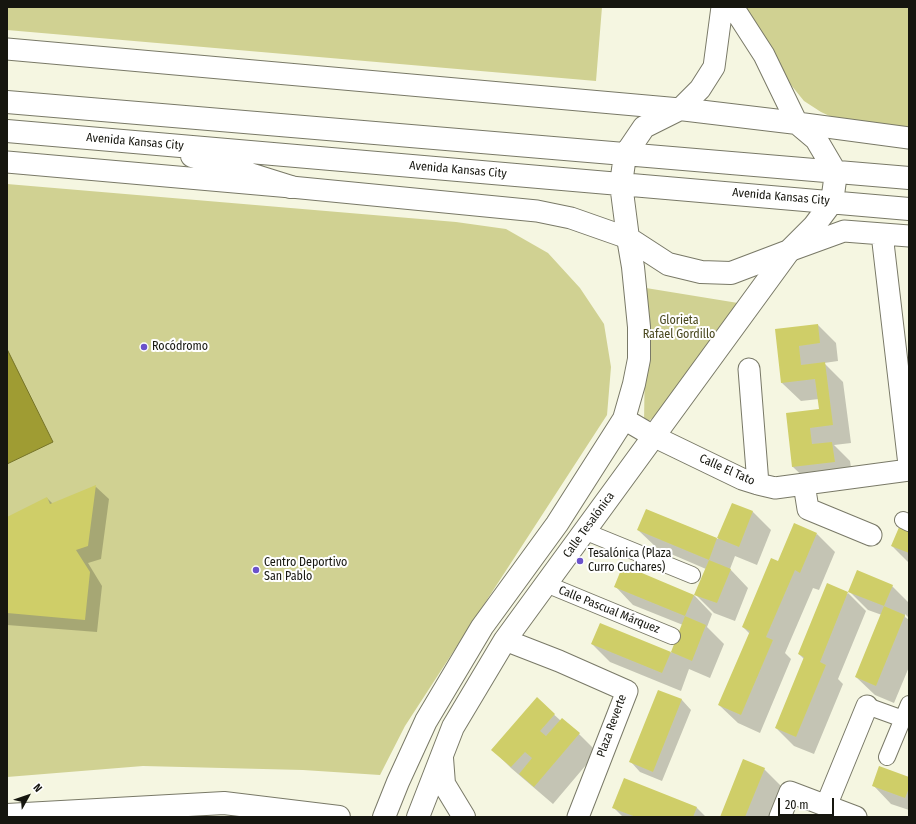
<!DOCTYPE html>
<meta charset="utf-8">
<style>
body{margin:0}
#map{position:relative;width:916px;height:824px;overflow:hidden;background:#f5f6e1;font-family:"Fira Sans Condensed",sans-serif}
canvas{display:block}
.frame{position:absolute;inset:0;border:8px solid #16160f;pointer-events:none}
.north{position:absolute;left:8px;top:776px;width:40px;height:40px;-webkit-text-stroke:3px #fff;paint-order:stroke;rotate:50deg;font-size:11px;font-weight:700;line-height:16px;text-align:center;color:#16160f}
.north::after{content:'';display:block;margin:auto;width:14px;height:18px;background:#16160f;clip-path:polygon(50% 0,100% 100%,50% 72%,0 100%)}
.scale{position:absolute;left:778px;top:798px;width:56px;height:18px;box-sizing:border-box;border:2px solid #16160f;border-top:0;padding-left:5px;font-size:12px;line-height:14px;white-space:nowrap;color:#16160f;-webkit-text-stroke:3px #fff;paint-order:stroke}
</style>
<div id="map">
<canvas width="916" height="824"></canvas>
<div class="frame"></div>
<div class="north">N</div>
<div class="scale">20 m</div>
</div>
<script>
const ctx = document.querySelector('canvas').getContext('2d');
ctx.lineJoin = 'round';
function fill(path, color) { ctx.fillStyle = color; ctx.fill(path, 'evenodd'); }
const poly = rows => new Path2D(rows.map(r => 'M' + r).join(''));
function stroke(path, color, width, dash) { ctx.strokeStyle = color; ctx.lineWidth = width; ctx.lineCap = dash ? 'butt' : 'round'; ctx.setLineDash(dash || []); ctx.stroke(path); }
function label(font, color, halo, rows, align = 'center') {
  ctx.font = font + ' "Fira Sans Condensed",sans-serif'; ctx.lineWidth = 4; ctx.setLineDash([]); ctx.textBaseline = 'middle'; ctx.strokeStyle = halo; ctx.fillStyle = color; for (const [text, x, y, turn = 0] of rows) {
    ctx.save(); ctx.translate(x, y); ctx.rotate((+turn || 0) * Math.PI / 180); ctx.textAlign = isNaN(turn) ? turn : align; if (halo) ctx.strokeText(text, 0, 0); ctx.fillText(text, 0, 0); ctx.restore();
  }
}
fill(poly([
 [7,7,602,7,596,81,7,30],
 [746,7,909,7,909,131,836,119,821,112,804,101,787,80,770,45],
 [7,184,456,222,506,229,548,253,580,288,604,324,611,367,607,415,405,726,380,775,303,770,143,766,7,777],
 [646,288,738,303,660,413,644,424]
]), '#d0d192');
const water = poly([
 [7,349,53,442,7,464,7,349]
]);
fill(water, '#9f9c33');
stroke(water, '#767428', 1);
fill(poly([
 [818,325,836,343,838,361,824,363,843,382,851,443,834,445,850,461,853,480,812,485,793,467,787,414,821,410,819,399,801,401,782,383,776,330],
 [96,487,109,499,101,559,88,563,102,586,97,632,7,625,7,518,47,498,53,504],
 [732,504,753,512,771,530,757,565,735,556,730,569,748,588,735,621,714,613,695,594,706,569,657,548,638,530,647,510,718,539],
 [909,530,909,563,892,546],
 [817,534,835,552,819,590,813,588,785,653,791,659,760,733,738,723,719,705,750,634,743,627,778,562],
 [615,586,694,595,712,614,707,627,724,644,710,678,689,669,681,691,610,662,592,644,600,624,671,653,683,625,633,605],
 [892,586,909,603,909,618,905,614,905,617,909,620,909,667,894,703,875,695,856,677,882,615,868,610,849,591],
 [848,593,866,611,838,679,843,684,814,754,794,746,776,728,804,659,799,654],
 [659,692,682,700,691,710,662,781,640,772,631,762],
 [537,699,561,721,562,720,579,734,597,752,553,804,511,768,493,750],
 [764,769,782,787,770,817,721,817],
 [909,778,909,810,891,804,873,785],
 [613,807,697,808,706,817,623,817]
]), '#0003');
fill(poly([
 [818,324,820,343,799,346,801,365,825,362,833,425,810,428,812,444,832,442,835,462,792,467,786,413,819,409,815,379,781,383,775,329],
 [96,485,88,546,76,550,90,572,85,620,7,613,7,517,47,497,50,504],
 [732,503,753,511,739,547,717,538,709,560,637,530,646,509,717,538],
 [794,523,817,533,800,573,795,570,766,637,773,640,741,715,718,705,750,631,742,627,771,558,778,561],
 [900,525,909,529,909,553,891,546],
 [709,560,731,569,717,603,694,595],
 [623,565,694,595,685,616,614,587],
 [857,570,893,585,884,606,848,592],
 [827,583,848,592,820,662,826,665,796,737,775,728,804,657,798,654],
 [884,606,905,615,876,686,855,677],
 [685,616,706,625,692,661,671,652],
 [600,623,671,652,662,673,591,644],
 [658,690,682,699,653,772,629,762],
 [537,697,555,714,540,731,546,736,562,718,580,733,534,787,519,774,532,758,525,752,511,767,491,750],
 [743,759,765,768,745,817,720,817],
 [879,766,909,777,909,788,905,798,872,786],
 [624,778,697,807,693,817,636,817,612,808]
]), '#cfce68');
const pedestrian = poly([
 [903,520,909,523],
 [584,531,692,575],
 [546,584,672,636],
 [867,706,903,719],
 [887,757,909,704]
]);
const minor = poly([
 [733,7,764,55,797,123,909,138],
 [7,49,680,109,700,89,714,67,722,7],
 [7,162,291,187,537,211,571,218,628,238],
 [882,234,909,465],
 [789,251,844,231,909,236],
 [749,369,758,484],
 [624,419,653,436,742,479,758,484,775,488,909,470],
 [804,484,808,509,871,535],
 [505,640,559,661,627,691,578,817],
 [826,806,867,706],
 [780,817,790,792,856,817]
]);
const tertiary = poly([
 [442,758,444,784,464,817],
 [7,815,224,803,339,817],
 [384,817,398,782,426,721,482,627,557,524,624,419,634,384,639,359,639,327,633,267,628,238],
 [418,817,453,727,505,640,789,251]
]);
const primary = poly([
 [7,102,909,178],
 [680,109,797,123,816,139,836,173,832,202,814,226,789,251,731,273,701,272,668,264,628,238,621,184,625,155,644,127,680,109],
 [7,131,909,209],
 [192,156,291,187]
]);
stroke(pedestrian, '#797967', 18);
stroke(minor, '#797967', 23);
stroke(tertiary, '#797967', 24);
stroke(primary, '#797967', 24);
stroke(pedestrian, '#fff', 16);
stroke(minor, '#fff', 21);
stroke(tertiary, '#fff', 22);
stroke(primary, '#fff', 22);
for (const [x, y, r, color] of [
 [144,347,4,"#6b52cb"],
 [580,561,4,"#6b52cb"],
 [256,570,4,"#6b52cb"]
]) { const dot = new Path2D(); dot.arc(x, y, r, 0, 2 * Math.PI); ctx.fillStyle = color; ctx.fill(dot); stroke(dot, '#fff', 1.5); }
label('12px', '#16160f', '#fff', [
 ["Avenida Kansas City",135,142,5],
 ["Avenida Kansas City",458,170,5],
 ["Avenida Kansas City",781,197,5],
 ["Calle El Tato",727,470,24],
 ["Calle Tesalónica",589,525,-54],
 ["Calle Pascual Márquez",609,610,22],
 ["Plaza Reverte",612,726,-70]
]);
label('12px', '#48471d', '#fff', [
 ["Glorieta",679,321],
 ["Rafael Gordillo",679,335]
]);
label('12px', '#16160f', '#fff', [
 ["Rocódromo",152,347],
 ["Tesalónica (Plaza",588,554],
 ["Curro Cuchares)",588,568],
 ["Centro Deportivo",264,563],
 ["San Pablo",264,577]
], 'left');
</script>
